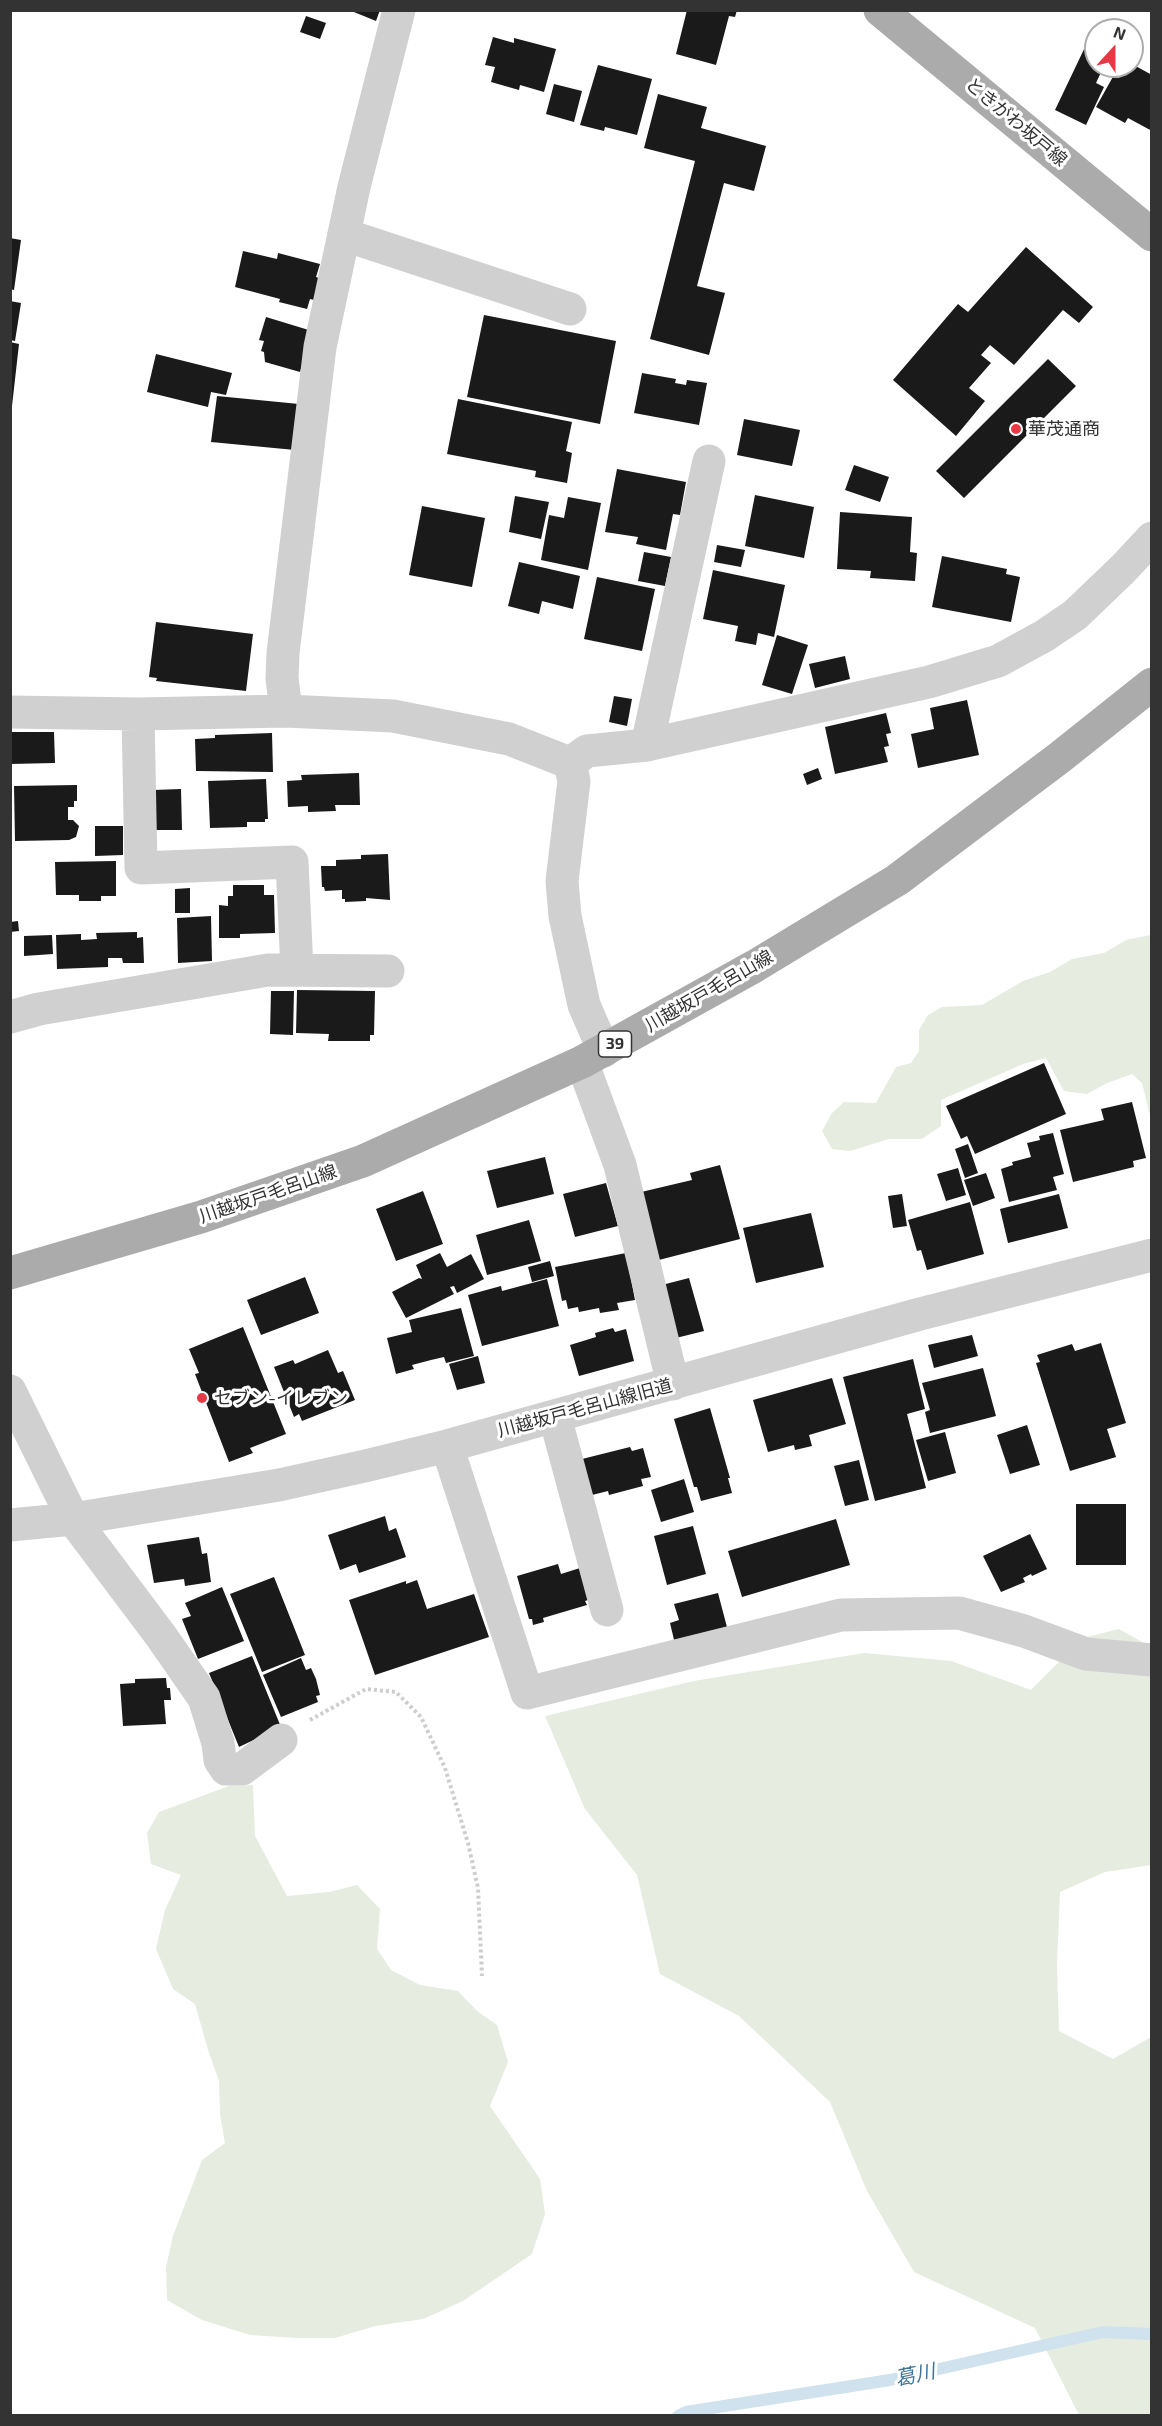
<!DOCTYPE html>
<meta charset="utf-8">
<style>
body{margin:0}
#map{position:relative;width:1162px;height:2426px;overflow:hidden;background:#fff;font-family:"Exo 2",sans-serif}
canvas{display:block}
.frame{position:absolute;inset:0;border:12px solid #333;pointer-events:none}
.north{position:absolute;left:1084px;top:18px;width:60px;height:60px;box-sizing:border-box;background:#fff;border:2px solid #adadad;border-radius:50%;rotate:21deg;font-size:16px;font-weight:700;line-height:24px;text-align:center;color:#333}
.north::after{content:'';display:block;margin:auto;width:21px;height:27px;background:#e63946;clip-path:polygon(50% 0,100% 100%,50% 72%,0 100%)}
</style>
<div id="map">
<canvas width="1162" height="2426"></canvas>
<div class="frame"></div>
<div class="north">N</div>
</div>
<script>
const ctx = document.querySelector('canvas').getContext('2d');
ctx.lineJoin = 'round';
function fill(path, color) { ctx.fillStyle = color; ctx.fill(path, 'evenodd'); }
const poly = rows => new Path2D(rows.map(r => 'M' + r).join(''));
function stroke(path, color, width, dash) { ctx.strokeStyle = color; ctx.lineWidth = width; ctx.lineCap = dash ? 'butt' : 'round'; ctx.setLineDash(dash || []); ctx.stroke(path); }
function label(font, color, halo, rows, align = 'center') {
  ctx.font = font + ' "Exo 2","Noto Sans JP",sans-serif'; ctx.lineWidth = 6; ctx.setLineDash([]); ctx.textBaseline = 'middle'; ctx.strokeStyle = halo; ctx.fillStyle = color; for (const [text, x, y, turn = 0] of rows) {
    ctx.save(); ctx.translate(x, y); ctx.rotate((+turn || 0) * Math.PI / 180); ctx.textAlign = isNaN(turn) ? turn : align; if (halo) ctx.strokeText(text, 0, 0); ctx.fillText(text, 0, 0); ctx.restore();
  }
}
fill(poly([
 [1151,935,1151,1119,1142,1083,1132,1074,1107,1083,1087,1094,1064,1091,1046,1058,1023,1064,941,1100,941,1126,922,1139,889,1139,850,1151,832,1149,822,1131,832,1113,844,1102,876,1103,896,1067,911,1063,919,1051,919,1030,928,1015,942,1007,982,1005,1023,981,1050,972,1072,959,1104,953,1126,940],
 [1119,1629,1151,1647,1151,1865,1105,1872,1060,1892,1057,1964,1059,2031,1113,2059,1151,2037,1151,2415,1079,2415,1035,2328,914,2272,867,2191,830,2102,739,2016,660,1974,637,1875,585,1809,545,1716,694,1681,864,1653,951,1661,1031,1690,1083,1638],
 [253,1785,255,1836,287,1896,329,1892,357,1885,380,1909,377,1949,391,1970,420,1985,458,1991,477,2011,497,2025,508,2062,490,2106,540,2179,545,2214,532,2254,463,2301,423,2319,375,2326,335,2338,296,2338,250,2335,202,2320,167,2300,166,2267,173,2236,202,2160,225,2143,220,2114,219,2081,208,2050,195,2004,173,1989,156,1949,165,1910,181,1875,151,1864,147,1833,159,1812,229,1786]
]), '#e6ecdf');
stroke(poly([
 [678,2416,686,2412,890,2380,1103,2332,1152,2334]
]), '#cfe2ee', 12);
fill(poly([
 [349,10,380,10,376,21],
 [687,10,737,10,735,17,729,16,716,65,676,54],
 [306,16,326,23,320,39,300,32],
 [493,37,514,43,514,38,556,49,544,92,520,85,519,90,491,82,495,67,485,65],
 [1086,45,1096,50,1096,66,1104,66,1096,83,1104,87,1086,125,1055,110],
 [1132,64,1152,75,1152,131,1128,118,1125,123,1096,107,1119,66,1132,66],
 [598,65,652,79,637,135,605,127,604,131,580,125],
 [554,84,582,91,574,122,546,114],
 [658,94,707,107,701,128,766,146,754,191,724,183,697,286,725,293,709,355,650,339,695,161,644,148],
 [10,238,21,240,14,290,10,289],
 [1026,247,1093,307,1079,323,1063,310,1014,365,990,345,981,355,991,363,969,388,985,401,956,436,893,380,958,304,968,312],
 [243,251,277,259,278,253,320,264,316,277,319,278,314,300,310,299,307,309,279,302,280,299,235,287],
 [10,301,21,303,15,341,10,340],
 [484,315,616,341,600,424,467,397],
 [266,317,312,331,300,372,265,362,264,352,261,351,264,341,259,340],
 [10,342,19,344,12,406,10,406],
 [156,354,232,373,226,395,211,392,208,407,147,392],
 [1048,359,1076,386,964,498,936,471],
 [642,373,676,379,675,383,686,385,687,380,707,383,699,425,634,413],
 [217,396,299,404,295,450,211,442],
 [458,399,572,422,566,451,572,453,567,483,535,477,536,471,447,454],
 [744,419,800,430,792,466,737,455],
 [854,465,889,477,880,502,845,490],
 [617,469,686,482,680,515,673,514,666,550,636,544,638,537,605,532],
 [755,495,814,507,804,558,745,546],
 [515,496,549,502,541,539,509,532],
 [568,497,601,503,588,570,541,560,549,515,564,518],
 [422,506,485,518,472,587,409,575],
 [840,512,912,517,910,552,917,553,915,581,870,578,871,571,837,569],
 [717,545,745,550,741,567,714,562],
 [644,552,671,557,665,586,638,581],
 [942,556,1007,569,1006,574,1020,577,1011,622,932,607],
 [519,562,580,576,573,609,542,601,539,614,508,606],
 [713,570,785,585,774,637,758,633,756,645,735,641,738,626,703,619],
 [597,577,655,589,642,651,584,639],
 [156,622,253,634,246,691,156,681,157,678,149,677],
 [777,635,808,645,792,694,762,685],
 [845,656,850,679,815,688,809,664],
 [614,696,632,699,627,726,609,722],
 [967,700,979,755,918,768,911,734,934,729,930,708],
 [886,713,891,733,886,734,889,746,884,747,888,762,835,774,825,727],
 [10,732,54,732,55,763,10,764],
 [272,733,273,772,196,771,195,739,215,738,215,735],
 [818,768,822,779,807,785,803,774],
 [359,773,360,805,335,805,336,811,308,812,308,806,288,807,287,781,302,780,301,775],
 [266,779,268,819,265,819,265,822,247,822,247,827,210,828,208,781],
 [77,785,77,801,74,801,74,807,68,807,68,820,73,820,79,826,76,837,69,840,15,841,14,786],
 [181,789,182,830,153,830,153,790],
 [95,826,123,826,123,855,95,856],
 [388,854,390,900,366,898,366,901,345,902,345,899,342,899,342,890,325,891,324,887,322,887,321,866,336,866,336,860,361,859,361,855],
 [116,861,116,896,101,896,101,901,79,901,79,895,56,895,55,862],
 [233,885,264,885,264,895,274,895,275,933,240,934,240,938,219,938,219,905,228,906,228,896,233,896],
 [190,888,190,913,175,913,175,889],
 [211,916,212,961,178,963,177,918],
 [18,921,19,931,10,932,10,922],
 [137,932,137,938,143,937,144,963,123,963,122,958,108,958,108,967,57,969,56,935,81,934,81,940,97,939,96,933],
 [52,935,53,954,24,956,24,936],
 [297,990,375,991,374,1035,370,1035,370,1041,328,1041,329,1034,296,1033],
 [271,991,294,991,293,1035,270,1034],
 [1044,1063,1066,1114,975,1154,967,1136,961,1139,946,1106],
 [1132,1102,1146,1158,1133,1161,1134,1167,1073,1182,1060,1130,1104,1120,1101,1109],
 [1053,1133,1064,1174,1053,1177,1057,1190,1009,1202,1001,1169,1013,1165,1012,1162,1031,1157,1027,1143,1040,1140,1039,1136],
 [968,1144,978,1173,965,1178,955,1149],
 [545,1157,554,1194,497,1208,487,1171],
 [720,1165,740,1239,655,1261,637,1193,692,1180,690,1173],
 [958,1168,966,1195,946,1201,937,1174],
 [986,1173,995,1198,973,1206,964,1180],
 [606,1183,618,1226,575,1237,563,1194],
 [423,1191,443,1244,396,1261,376,1209],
 [902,1194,907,1226,893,1228,888,1196],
 [1059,1194,1068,1228,1008,1243,1000,1209],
 [970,1202,984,1254,927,1270,921,1250,917,1251,908,1220],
 [811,1213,824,1267,756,1283,743,1228],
 [529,1220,541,1261,487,1275,476,1235],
 [440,1253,447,1267,471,1254,484,1279,457,1293,454,1286,450,1287,454,1294,406,1318,392,1292,419,1278,422,1279,416,1265],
 [626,1253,635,1300,617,1303,619,1310,600,1313,599,1308,579,1312,578,1307,568,1309,566,1300,562,1301,555,1267],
 [550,1261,554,1276,532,1282,528,1267],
 [305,1277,319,1313,261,1335,247,1300],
 [689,1278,704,1331,672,1339,658,1286],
 [547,1279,559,1326,482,1346,468,1295,501,1286,502,1291],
 [461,1308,474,1356,446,1363,444,1357,431,1360,412,1365,414,1369,396,1374,387,1338,412,1332,409,1320],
 [243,1327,286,1434,250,1448,253,1453,229,1462,195,1374,199,1373,189,1349],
 [613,1328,615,1332,626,1329,634,1361,579,1376,570,1345,596,1337,595,1333],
 [972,1335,978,1356,934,1368,928,1345],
 [1101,1343,1126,1423,1107,1429,1116,1457,1070,1471,1036,1363,1040,1362,1037,1355,1072,1344,1075,1351],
 [328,1350,338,1373,343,1371,355,1400,302,1421,299,1414,294,1417,274,1367,293,1360,295,1364],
 [478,1356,485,1383,457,1390,449,1364],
 [913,1359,925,1409,907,1414,926,1488,875,1501,843,1377],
 [983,1368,996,1416,930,1433,925,1412,930,1410,922,1383],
 [832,1378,846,1424,809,1435,812,1446,795,1450,794,1445,768,1452,753,1400],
 [710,1408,730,1478,728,1478,732,1493,701,1501,697,1487,694,1487,674,1419],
 [1027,1425,1040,1465,1010,1474,997,1435],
 [945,1432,956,1473,928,1481,916,1440],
 [630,1447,632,1451,643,1448,651,1477,641,1479,643,1486,609,1495,608,1491,592,1495,582,1459],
 [859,1460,869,1500,845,1506,834,1466],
 [684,1479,694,1512,661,1522,651,1490],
 [1076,1504,1126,1504,1126,1565,1076,1565],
 [385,1516,389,1531,396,1528,406,1557,359,1573,356,1564,340,1570,328,1535],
 [836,1519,850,1565,742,1597,728,1551],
 [693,1526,706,1574,667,1585,654,1536],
 [1030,1534,1047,1569,1032,1576,1031,1574,1023,1578,1025,1582,1001,1592,983,1556],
 [199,1537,202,1554,207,1553,211,1582,185,1586,184,1579,154,1583,147,1545],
 [558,1564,561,1574,580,1568,588,1600,585,1601,587,1605,543,1618,544,1622,533,1625,532,1619,529,1619,517,1576],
 [274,1577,305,1655,262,1672,230,1594],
 [417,1580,427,1609,474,1594,489,1637,375,1675,349,1600,406,1581,406,1584],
 [222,1587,244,1641,198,1659,182,1619,191,1616,185,1603],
 [718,1593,728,1631,675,1644,670,1623,679,1620,674,1604],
 [252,1656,281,1727,239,1747,209,1673],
 [301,1658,306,1670,311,1668,316,1679,320,1695,316,1696,318,1702,281,1717,263,1675],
 [166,1678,167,1688,170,1688,171,1700,164,1700,166,1724,123,1726,120,1684,135,1683,135,1679]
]), '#1a1a1a');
stroke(poly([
 [310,1720,366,1689,396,1692,421,1717,445,1768,468,1843,478,1888,482,1976]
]), '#cdcdcd', 4, [3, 3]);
stroke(poly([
 [345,235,570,309],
 [286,711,282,678,283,653,320,347,354,187,399,10],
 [10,712,138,714,286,711,393,716,509,739,570,763],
 [138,714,141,868,292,862,297,970],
 [647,745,709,461],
 [570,763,587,751,647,745,929,682,998,661,1044,636,1075,615,1123,569,1152,538],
 [570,763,574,781,562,881,565,916,584,1005,604,1051],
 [10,1017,39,1009,268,970,388,971],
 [582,1062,620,1165,673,1384],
 [10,1391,73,1519,161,1636,204,1698,218,1743,220,1760,226,1769,242,1769,281,1740],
 [555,1417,607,1610],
 [447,1446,527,1693,841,1615,959,1613,1024,1631,1086,1654,1152,1660],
 [10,1525,73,1519,279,1485,365,1466,447,1446,920,1314,1152,1255]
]), '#d0d0d0', 33);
stroke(poly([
 [880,10,1152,235],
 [10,1273,201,1217,363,1161,582,1062,755,966,897,880,1059,758,1152,684]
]), '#ababab', 33);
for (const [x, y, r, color] of [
 [1016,429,6,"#e63946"],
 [202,1398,6,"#e63946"]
]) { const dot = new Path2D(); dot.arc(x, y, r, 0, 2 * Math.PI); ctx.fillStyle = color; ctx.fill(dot); stroke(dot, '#fff', 2); }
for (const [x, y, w] of [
 [615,1044,33]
]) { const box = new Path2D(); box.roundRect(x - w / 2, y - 13, w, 26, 4.5); ctx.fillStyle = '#fff'; ctx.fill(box); stroke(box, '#333', 1.5); }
label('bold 16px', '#333', null, [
 ["39",615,1044]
]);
label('18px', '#333', '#fff', [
 ["ときがわ坂戸線",1016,122,40],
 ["川越坂戸毛呂山線",709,991,-30],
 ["川越坂戸毛呂山線",268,1194,-19],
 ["川越坂戸毛呂山線旧道",585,1408,-15]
]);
label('18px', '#333', '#fff', [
 ["華茂通商",1028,429],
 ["セブン-イレブン",214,1398]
], 'left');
label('italic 20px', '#3f7597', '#fff', [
 ["葛川",915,2375,-12]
]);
</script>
